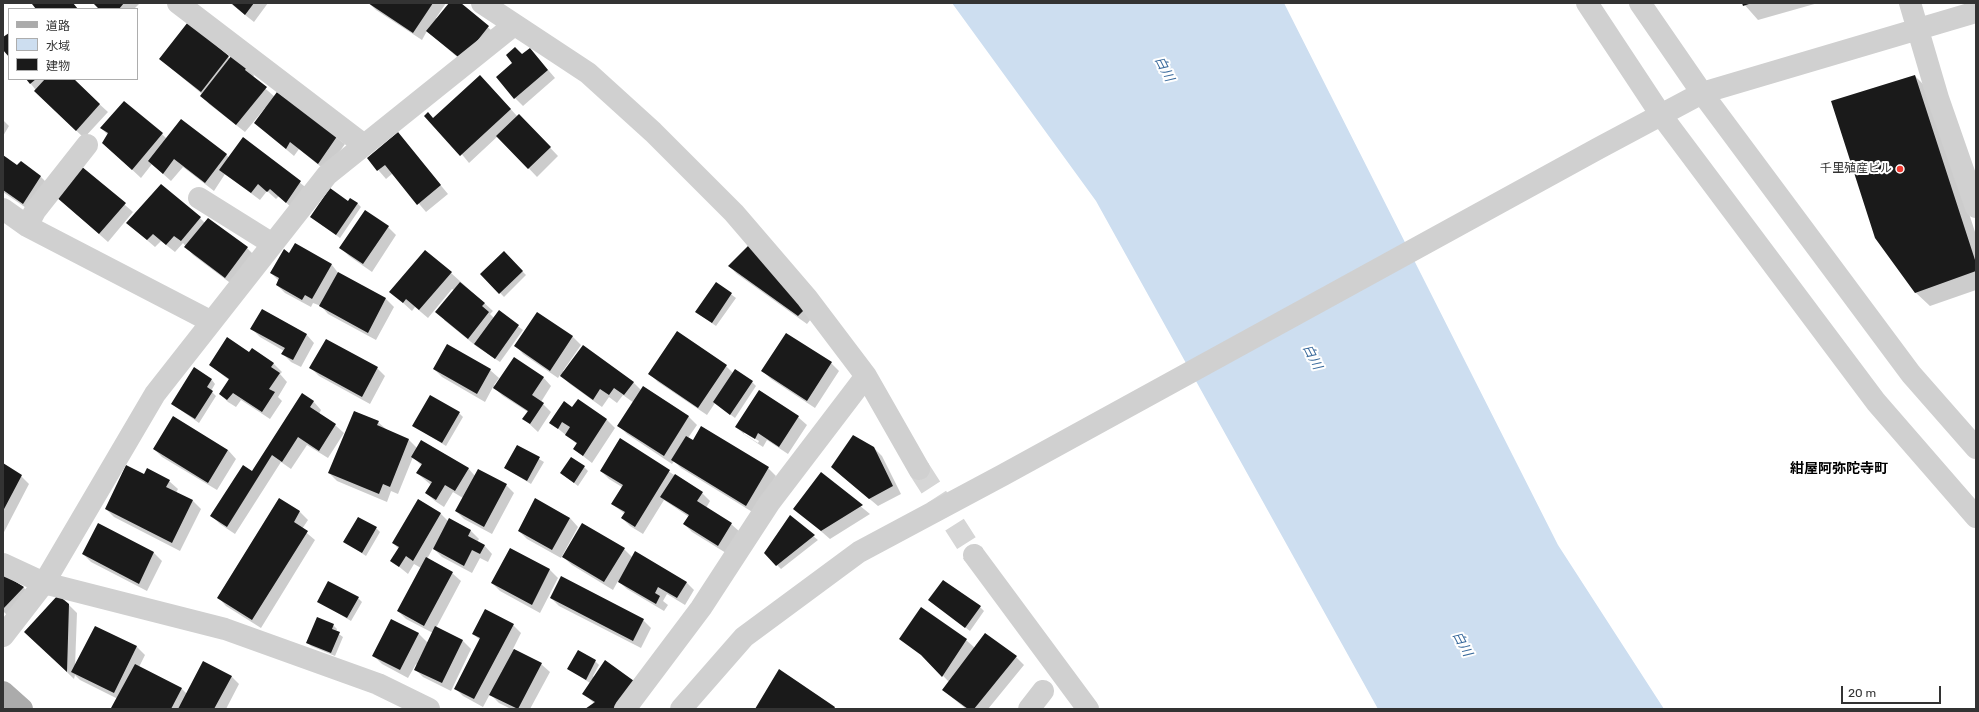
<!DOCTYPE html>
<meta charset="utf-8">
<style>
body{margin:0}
#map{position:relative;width:1979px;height:712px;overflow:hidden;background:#fff;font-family:Rubik,"Noto Sans JP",sans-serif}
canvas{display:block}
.frame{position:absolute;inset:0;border:4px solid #333;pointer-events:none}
.legend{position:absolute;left:8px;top:8px;width:130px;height:72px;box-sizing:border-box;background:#fff;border:1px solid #adadad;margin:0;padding:5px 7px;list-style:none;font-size:12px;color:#333}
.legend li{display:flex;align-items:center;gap:8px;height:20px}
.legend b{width:20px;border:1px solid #adadad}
.scale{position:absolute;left:1841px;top:686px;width:100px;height:18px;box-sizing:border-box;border:2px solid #333;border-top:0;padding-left:5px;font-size:12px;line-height:14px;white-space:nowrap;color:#333;-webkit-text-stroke:3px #fff;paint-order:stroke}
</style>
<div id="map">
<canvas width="1979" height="712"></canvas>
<div class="frame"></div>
<ul class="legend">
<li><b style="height:5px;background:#ababab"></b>道路</li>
<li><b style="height:11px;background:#cddef0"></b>水域</li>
<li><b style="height:11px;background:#1a1a1a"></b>建物</li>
</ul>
<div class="scale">20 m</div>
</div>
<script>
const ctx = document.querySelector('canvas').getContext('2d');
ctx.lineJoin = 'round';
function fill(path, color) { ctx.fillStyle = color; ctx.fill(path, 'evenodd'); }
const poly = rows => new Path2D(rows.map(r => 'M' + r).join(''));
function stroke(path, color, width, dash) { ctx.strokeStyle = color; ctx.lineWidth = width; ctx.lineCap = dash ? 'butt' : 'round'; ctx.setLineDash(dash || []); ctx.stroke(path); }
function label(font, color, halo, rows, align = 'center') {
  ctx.font = font + ' Rubik,"Noto Sans JP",sans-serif'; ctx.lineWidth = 4; ctx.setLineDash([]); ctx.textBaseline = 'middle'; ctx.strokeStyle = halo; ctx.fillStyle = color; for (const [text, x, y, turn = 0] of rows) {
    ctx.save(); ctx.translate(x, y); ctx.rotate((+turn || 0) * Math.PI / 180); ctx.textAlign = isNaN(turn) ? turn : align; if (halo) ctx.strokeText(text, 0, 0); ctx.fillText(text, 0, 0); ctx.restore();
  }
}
fill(poly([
 [952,3,1284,3,1558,545,1664,709,1378,709,1096,201]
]), '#cddef0');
fill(poly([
 [94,3,140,3,134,9,100,9],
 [230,3,268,3,254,22],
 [369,3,446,3,436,18,437,19,450,3,459,3,497,35,470,68,427,31,422,40,376,10],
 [1743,3,1818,3,1758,20],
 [522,55,538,58,555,78,523,106,515,98,514,64],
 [228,57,246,67,254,75,253,78,275,97,277,93,345,144,326,171,299,149,294,156,255,123,266,109,265,108,245,132,209,104,201,95,202,94,160,59],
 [1915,76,1929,90,1976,235,1976,290,1930,306,1915,292],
 [27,79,72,79,108,112,84,138,43,99],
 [488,84,517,116,519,115,558,156,537,177,498,136,469,163,433,119],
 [3,120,9,126,3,136],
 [101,128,162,134,167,139,226,154,229,158,244,138,309,190,294,210,279,196,276,199,267,191,260,200,225,174,214,191,183,167,171,181,152,164,141,178,112,151,108,135],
 [398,134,448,194,426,212,393,173,386,179,368,158],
 [3,156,17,166,21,163,41,177,49,185,32,212,3,192],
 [81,167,133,212,108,242,56,196],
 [348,203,357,203,361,207,340,238,311,217],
 [200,218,205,223,247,248,255,256,233,285,193,255,183,243,175,252,161,241,155,247,127,223],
 [388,227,396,235,372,272,349,256,341,248],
 [504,253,526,275,504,297,482,274],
 [332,265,339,274,386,299,394,307,376,340,328,314,321,306,313,303,311,307,285,293,277,285,279,281,271,273],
 [729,266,815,314,807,324,737,274],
 [451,273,493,311,490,314,494,318,499,312,523,330,500,362,476,346,444,320,454,290,452,289,428,318,415,307,412,311,391,292],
 [716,283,736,298,716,326,700,315],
 [538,313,573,337,581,345,563,371,564,372,583,346,634,383,642,391,643,388,689,417,697,425,688,438,693,441,702,427,768,468,776,476,754,513,681,468,674,461,672,464,627,434,619,426,634,403,623,395,617,403,609,397,602,407,570,384,560,375,558,378,523,354,515,345],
 [252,329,306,334,314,343,301,367,291,362,283,354,284,351,260,337],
 [249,353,273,363,282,372,280,374,287,382,278,397,282,401,270,419,241,400,236,407,228,402,220,394,229,380,210,365],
 [831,363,839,371,815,408,771,379,763,371],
 [726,366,733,373,752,382,756,386,735,418,715,403,707,415,658,382,650,374],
 [311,368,377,368,385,376,370,404,319,376],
 [434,369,490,370,499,378,494,385,496,386,543,377,551,386,541,402,551,412,538,432,524,419,528,412,503,396,493,387,485,402,442,377],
 [212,380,215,384,211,391,216,396,199,423,172,404],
 [760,391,798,417,807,425,788,454,767,440,763,447,745,435,736,427],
 [744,432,759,441,758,443,744,434],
 [313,401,321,410,319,414,335,425,344,433,328,458,307,445,291,469,281,462,235,534,220,524,212,516,252,473],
 [578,401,607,420,615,428,592,463,574,449,577,444,551,423,572,409],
 [459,413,463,417,446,446,414,426],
 [378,422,387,430,409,440,417,448,468,468,475,476,506,485,514,493,492,534,464,519,456,511,463,498,453,492,444,507,435,501,426,493,431,485,417,473,422,466,413,457,398,494,391,491,387,502,337,481,329,473],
 [620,440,702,493,710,501,706,508,731,524,740,532,726,553,692,532,684,524,689,517,664,500,643,534,630,526,622,518,625,514,612,504,622,487,609,479,601,471],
 [517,446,544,462,531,484,505,468],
 [873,447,882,456,901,494,878,506,841,475],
 [154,449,228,450,236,459,217,490,162,457],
 [3,465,21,476,29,484,3,534],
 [584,467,588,471,578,486,561,473],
 [821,474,870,514,830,539,794,508],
 [144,476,169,481,178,489,176,493,193,501,201,509,180,551,114,517,106,509],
 [279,499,300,512,308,520,302,529,315,540,261,628,226,606,218,597],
 [419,500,441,514,448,521,471,531,479,539,477,542,484,545,492,554,488,562,480,558,472,573,442,557,433,548,427,559,452,573,461,581,436,628,463,641,471,649,451,691,423,677,415,669,417,665,416,664,408,678,382,664,374,656,392,620,419,634,428,643,433,633,406,619,398,611,421,568,414,564,408,574,392,561,399,549,393,543],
 [536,500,570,518,578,527,561,558,527,539,519,531],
 [790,517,818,540,781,569,765,553],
 [98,524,154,553,162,561,147,591,91,562,83,554],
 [583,524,624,549,633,558,686,582,694,590,685,605,667,594,663,601,668,605,664,611,627,589,618,581,613,590,572,565,563,557],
 [376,528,380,532,366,556,345,542],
 [511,549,550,570,558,578,540,613,500,591,492,583],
 [3,576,24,588,32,596,10,618,3,611],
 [358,598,362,602,351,621,318,601],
 [551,598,643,620,651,628,641,648,559,606],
 [934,603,980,607,984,611,970,631],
 [68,604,77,613,75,667,96,627,137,647,145,655,139,667,181,688,187,694,231,676,239,684,226,709,114,709,118,699,80,680,75,675,74,679,34,640],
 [333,625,337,629,336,632,343,637,335,656,311,646,307,642],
 [513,625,521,633,513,649,541,664,550,672,530,709,511,709,499,703,490,694,483,707,463,696,455,688,480,640,473,634],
 [900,639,966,640,975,648,1016,657,1024,665,988,709,966,709,943,690,949,682,926,658],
 [595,661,599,665,593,676,627,709,587,709,595,704,584,694,590,683,569,669]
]), '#0003');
fill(poly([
 [34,3,73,3,78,9,36,9,32,4],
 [93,3,124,3,119,9,99,9],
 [231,3,254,3,245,15],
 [368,3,433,3,413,33],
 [449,3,461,3,489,26,462,60,426,31],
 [1742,3,1752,3,1743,6],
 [188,22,229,56,201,92,159,59],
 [9,33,9,57,3,50,3,37],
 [515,47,522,54,530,48,548,70,514,99,496,77,512,63,506,55],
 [232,55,247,66,245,70,267,87,236,125,200,96],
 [480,75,511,109,460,156,424,116,428,112,433,118],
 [1915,75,1976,263,1976,271,1915,293,1875,238,1831,101],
 [26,79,36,79,30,84],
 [45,79,74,79,100,104,76,131,34,91],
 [277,92,338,135,318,164,290,142,286,149,254,123],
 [124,101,163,133,132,170,102,143,108,133,100,128],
 [519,114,551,147,528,169,496,136],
 [181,119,227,154,205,183,174,159,163,174,148,161],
 [398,132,441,185,417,205,385,165,377,171,367,158],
 [243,137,301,181,286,203,270,189,267,192,258,184,251,193,219,170],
 [3,155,17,165,21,161,41,176,23,204,3,190],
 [81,166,126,203,99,234,55,196],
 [161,184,201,217,181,241,174,236,166,245,153,234,147,240,126,223],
 [330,188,348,201,350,198,358,203,336,235,310,217],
 [365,210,389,226,363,264,339,248],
 [208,218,248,247,225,278,184,247],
 [752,242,808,306,798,316,728,266],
 [295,243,332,264,312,299,305,295,302,300,276,285,279,278,270,273,284,249,289,253],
 [425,250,452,272,419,310,406,299,403,303,389,292],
 [504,251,523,271,499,294,480,274],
 [338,272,386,298,368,333,319,306],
 [460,282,485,303,482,306,489,312,468,339,435,312],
 [716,282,732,293,712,323,695,312],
 [262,309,307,334,293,360,281,354,285,348,250,329],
 [499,310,519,325,495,359,474,344],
 [537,312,573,336,550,371,514,346],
 [677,331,727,365,698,408,648,374],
 [786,333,832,362,807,401,761,371],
 [227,337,249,352,252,348,274,363,271,367,280,373,269,389,275,392,262,412,233,393,227,400,219,394,229,379,209,365],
 [326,339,378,367,362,397,309,368],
 [447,344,491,369,477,394,433,369],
 [583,345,634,382,624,395,614,388,609,395,600,389,593,400,560,376],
 [514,357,544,377,532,395,544,403,530,424,522,419,528,411,493,388],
 [194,367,212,379,207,387,213,391,195,419,171,404],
 [735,369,753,381,730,415,713,402],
 [643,386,689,416,664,456,617,426],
 [759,390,799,416,779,447,758,433,755,439,735,427],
 [302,393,314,401,310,407,336,424,319,451,298,437,282,462,272,455,227,527,210,516,243,465,252,471],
 [430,395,460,412,442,443,412,426],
 [578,399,607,419,583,456,573,449,577,443,565,435,570,427,562,422,558,429,549,423,564,401,572,407],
 [354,411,379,421,377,425,409,439,390,487,383,484,379,494,328,473],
 [173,416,228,450,208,483,153,449],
 [701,426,769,467,746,506,671,460,686,436,693,440],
 [853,435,874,447,893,486,869,499,831,467],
 [620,438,670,470,635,527,621,518,625,512,611,504,623,485,600,471],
 [421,440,469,468,455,491,445,485,436,500,425,493,432,482,416,473,422,464,411,457],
 [517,445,540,457,527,481,504,468],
 [571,457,585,466,574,483,560,473],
 [3,463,22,475,3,511],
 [126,465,144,474,147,468,170,480,166,487,193,500,172,543,105,509],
 [478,469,507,484,484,527,455,511],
 [821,472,863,505,821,531,793,509],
 [675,474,703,492,697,501,732,523,718,546,683,524,689,515,660,497],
 [279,498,300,511,294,522,308,531,252,620,217,598],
 [535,498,570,518,552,550,518,531],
 [418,499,441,513,413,561,406,556,399,567,390,561,399,547,392,543],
 [790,515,815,535,776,566,764,553],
 [358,517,377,527,362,553,343,542],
 [449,518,471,530,468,536,485,545,480,554,472,550,464,566,433,549],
 [98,523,154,552,139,584,82,554],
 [582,523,625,548,604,582,562,557],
 [510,548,550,569,532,605,491,583],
 [635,551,687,582,677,598,658,587,655,593,660,596,656,604,618,582],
 [426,557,453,572,424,626,397,611],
 [3,574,24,587,3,609],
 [561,576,644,619,633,641,550,598],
 [943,580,981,606,965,628,928,600],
 [328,581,359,597,347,618,317,602],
 [58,595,69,604,67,672,24,632],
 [921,607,967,639,942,677,921,655,899,639],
 [485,609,514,624,474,699,454,689,480,638,472,634],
 [317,617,334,624,332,629,340,632,331,653,306,643],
 [391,619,419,633,400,670,372,656],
 [95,626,137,646,114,693,71,672],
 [435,626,463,640,442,683,414,670],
 [985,633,1017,656,974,709,968,709,942,690],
 [514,649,542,663,518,709,489,695],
 [578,650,596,660,586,680,567,669],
 [605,660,634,681,613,709,585,709,595,702,582,694],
 [203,661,232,676,214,709,178,709],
 [135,664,182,688,171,709,111,708],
 [779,669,835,707,834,709,755,709]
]), '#1a1a1a');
stroke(poly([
 [919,469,974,555]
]), '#d6d6d6', 22, [22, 11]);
stroke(poly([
 [178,3,364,145],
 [482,3,588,73,653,132,734,213,807,298,866,376,919,469],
 [1587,3,1661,115,1876,402,1976,517],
 [1640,3,1702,93,1911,374,1976,448],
 [1910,3,1938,98,1976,207],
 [199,198,271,243],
 [3,209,27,226,210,321],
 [27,226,35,211,87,145],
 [974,555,1088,709],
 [3,564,44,583,225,629,378,684,429,709],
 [3,636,44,583,155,394,327,175,514,25],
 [625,709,701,608,770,502,866,376],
 [681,709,744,637,859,552,1003,475,1599,148,1702,93,1976,12],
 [1029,709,1043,691]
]), '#d0d0d0', 22);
stroke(poly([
 [3,692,22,709]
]), '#ababab', 22);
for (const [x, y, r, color] of [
 [1900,169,4,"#f0382f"]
]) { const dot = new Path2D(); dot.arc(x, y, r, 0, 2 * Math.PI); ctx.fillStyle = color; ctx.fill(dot); stroke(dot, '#fff', 1.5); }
label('12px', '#333', '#fff', [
 ["千里殖産ビル",1892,169]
], 'right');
label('italic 13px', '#3a6a9c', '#fff', [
 ["白川",1164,69,63],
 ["白川",1312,357,63],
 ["白川",1462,644,62]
]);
label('bold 14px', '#000', '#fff', [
 ["紺屋阿弥陀寺町",1839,469]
]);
</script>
